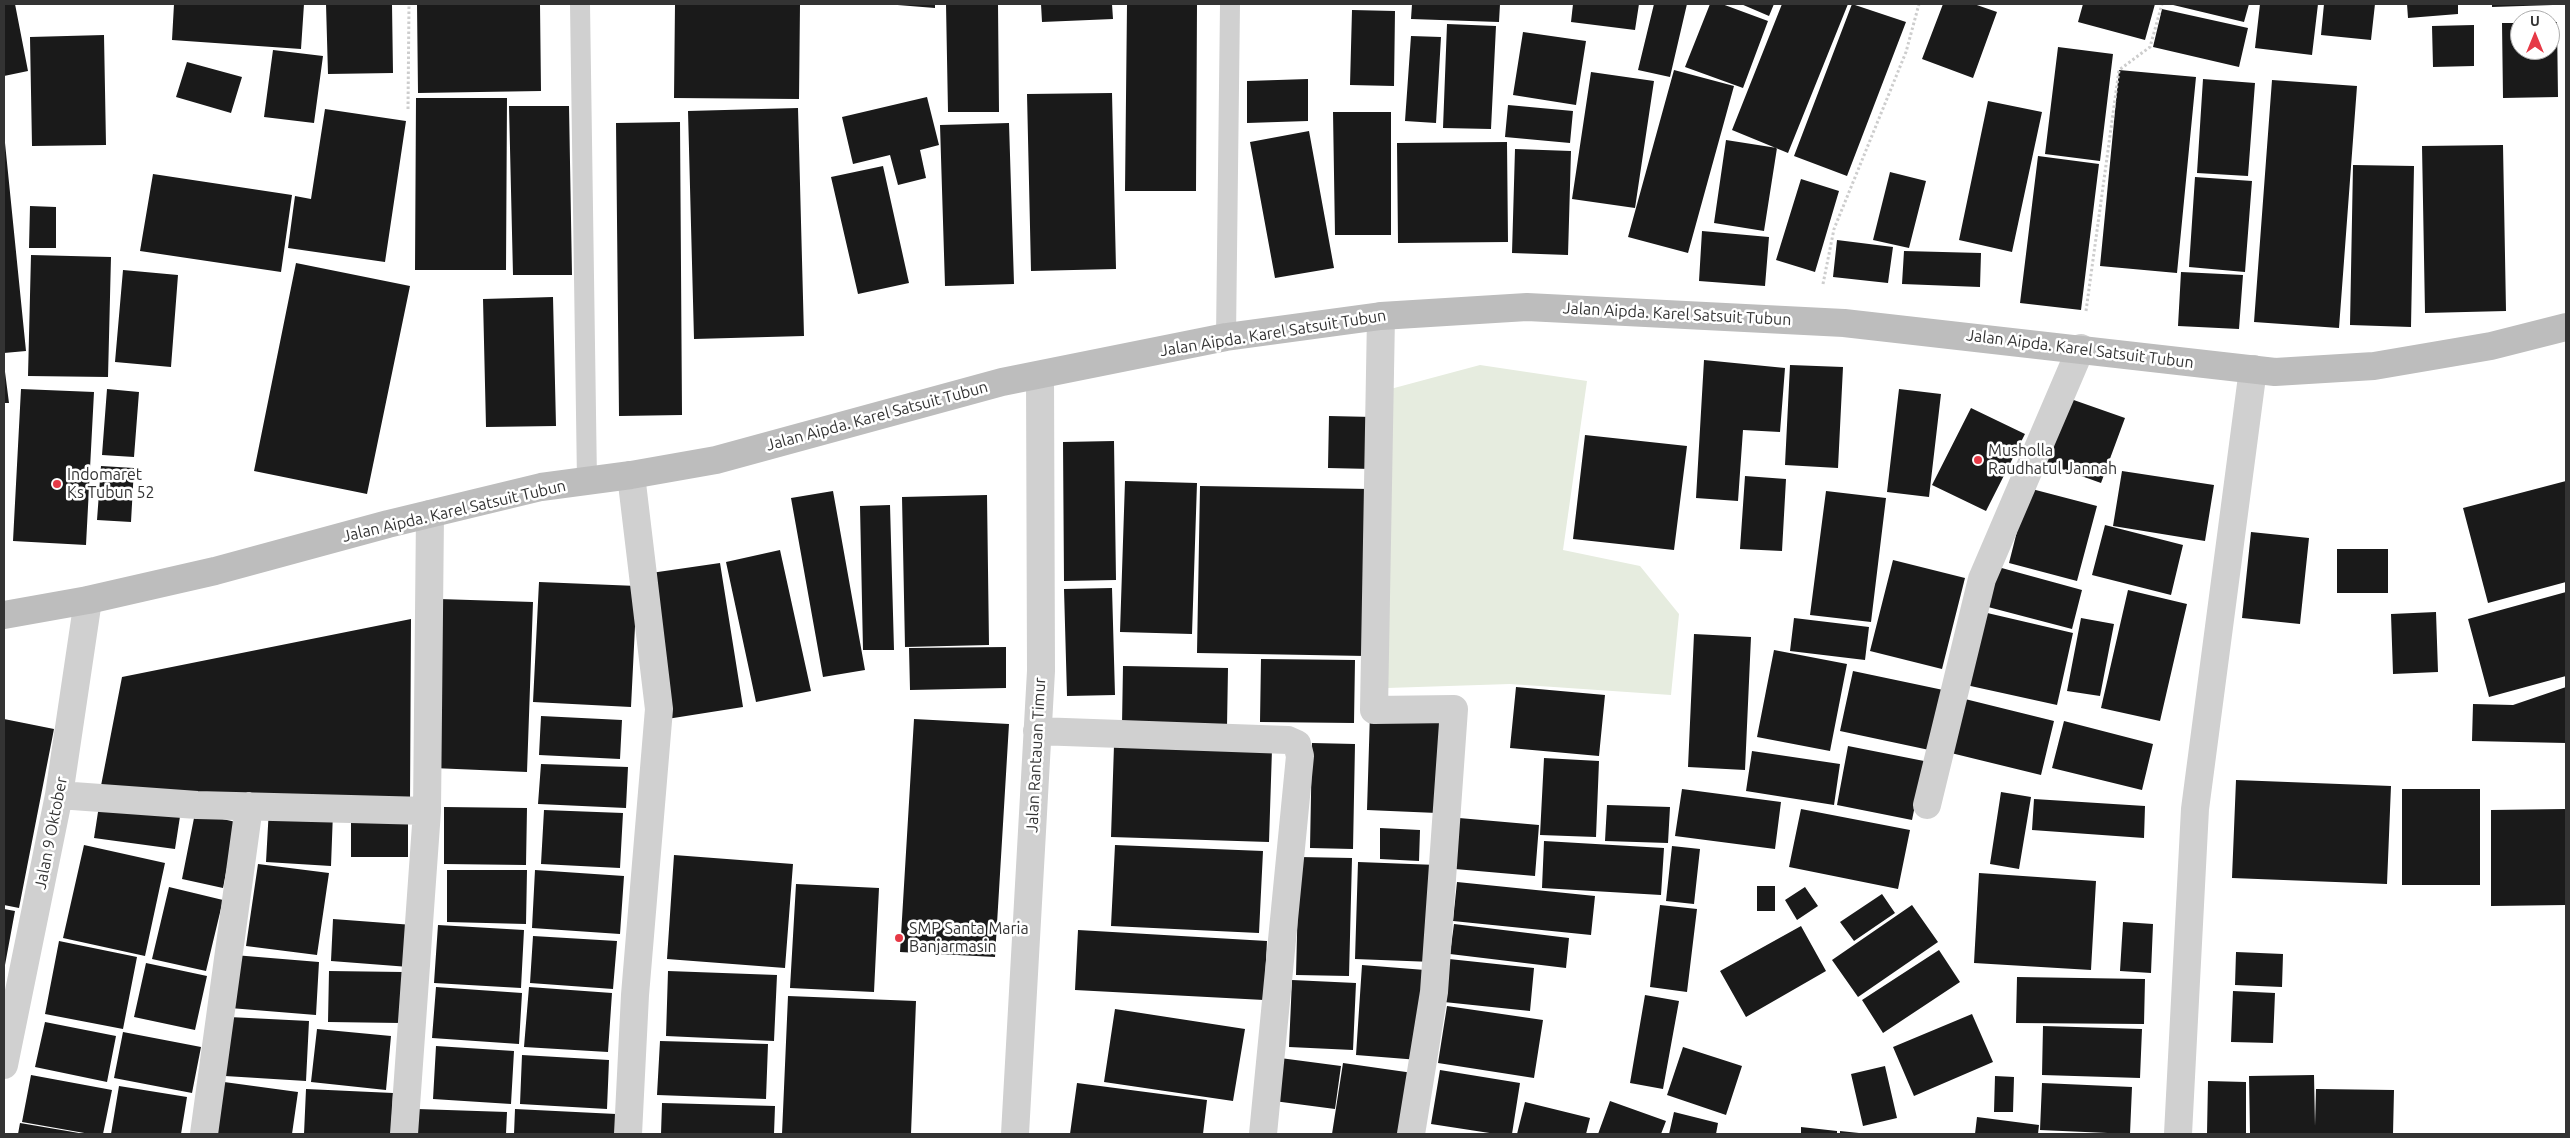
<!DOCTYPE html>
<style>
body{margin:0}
#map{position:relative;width:2570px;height:1138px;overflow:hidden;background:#fff;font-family:Ubuntu,sans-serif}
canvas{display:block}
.frame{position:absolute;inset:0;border:5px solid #333;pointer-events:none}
.north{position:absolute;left:2510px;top:10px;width:50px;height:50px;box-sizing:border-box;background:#fff;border:1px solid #adadad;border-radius:50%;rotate:0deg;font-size:14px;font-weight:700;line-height:20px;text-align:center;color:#333}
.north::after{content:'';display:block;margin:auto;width:18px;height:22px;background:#e63946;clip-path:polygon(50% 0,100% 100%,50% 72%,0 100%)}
</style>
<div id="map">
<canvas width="2570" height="1138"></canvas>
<div class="frame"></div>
<div class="north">U</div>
</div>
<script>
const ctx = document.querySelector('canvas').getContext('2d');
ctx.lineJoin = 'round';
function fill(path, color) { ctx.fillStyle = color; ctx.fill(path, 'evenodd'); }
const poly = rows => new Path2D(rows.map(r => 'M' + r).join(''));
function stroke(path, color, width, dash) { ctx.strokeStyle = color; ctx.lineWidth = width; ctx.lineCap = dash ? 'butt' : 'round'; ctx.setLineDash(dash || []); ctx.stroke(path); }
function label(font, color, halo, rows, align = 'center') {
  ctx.font = font + ' Ubuntu,sans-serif'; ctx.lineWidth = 5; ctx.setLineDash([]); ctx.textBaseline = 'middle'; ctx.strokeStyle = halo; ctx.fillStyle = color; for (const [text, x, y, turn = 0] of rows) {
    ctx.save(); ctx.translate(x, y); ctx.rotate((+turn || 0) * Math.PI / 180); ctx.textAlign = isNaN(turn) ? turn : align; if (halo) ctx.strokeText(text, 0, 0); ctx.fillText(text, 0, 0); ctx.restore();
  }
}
fill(poly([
 [1480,365,1587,381,1563,550,1640,566,1679,614,1671,695,1510,684,1387,688,1383,391]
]), '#e6ecdf');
fill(poly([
 [15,4,28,71,4,76,4,5],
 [174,4,304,4,301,49,172,40],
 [326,4,392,4,393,73,328,74],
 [417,4,540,4,541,91,418,93],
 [675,4,800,4,799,99,674,98],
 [885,4,935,4,935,8],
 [946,4,998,4,999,112,948,112],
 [1041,4,1112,4,1113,19,1042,22],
 [1127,4,1197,4,1196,191,1125,191],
 [1412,4,1500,4,1499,22,1411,19],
 [1573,4,1639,4,1635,30,1571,22],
 [1654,4,1687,4,1670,77,1638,70],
 [1710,4,1722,4,1768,21,1743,88,1685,67],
 [1741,4,1774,4,1769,16],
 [1782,4,1848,4,1788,153,1732,130],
 [1852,4,1906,22,1847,176,1794,156],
 [1943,4,1974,4,1997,12,1973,78,1922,59],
 [2083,4,2155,4,2145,40,2078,22],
 [2169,4,2249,4,2244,22],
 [2260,4,2318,4,2312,55,2255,48],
 [2324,4,2375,4,2371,40,2321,35],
 [2407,4,2458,4,2458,14,2408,18],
 [2492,4,2553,4,2553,5,2492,7],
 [2162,9,2248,28,2239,67,2153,47],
 [1352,10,1395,11,1394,86,1350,85],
 [2550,22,2557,22,2558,97,2503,98,2502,23,2520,23,2520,50,2550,50],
 [1447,24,1496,26,1491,129,1443,128],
 [2474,25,2474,66,2433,67,2432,26],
 [1523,32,1586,41,1576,105,1513,95],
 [104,35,106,145,32,146,30,37],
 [1411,36,1441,37,1436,123,1405,121],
 [2058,47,2113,54,2100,161,2045,154],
 [273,50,323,56,314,123,264,117],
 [187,62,242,77,231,113,176,97],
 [1674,70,1734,86,1688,253,1628,237],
 [2119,70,2196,77,2177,273,2100,266],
 [1591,72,1654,81,1635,208,1572,199],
 [1308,79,1308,121,1247,123,1247,81],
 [2203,79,2255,83,2248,176,2197,173],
 [2272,80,2357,86,2339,328,2254,322],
 [1112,93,1116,269,1031,271,1027,94],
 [927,97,939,145,920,150,926,178,898,185,890,155,853,164,842,117],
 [416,98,507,98,506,270,415,270],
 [1988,101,2042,112,2012,252,1959,240],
 [1508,105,1573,111,1570,143,1505,137],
 [509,106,569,106,572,275,513,275],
 [798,108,804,336,694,339,688,111],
 [325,109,406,121,385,262,288,248,295,196,311,199],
 [1333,112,1391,112,1391,235,1335,235],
 [680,122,682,415,619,416,616,123],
 [1009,123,1014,284,945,286,940,125],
 [1309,131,1334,268,1275,278,1250,142],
 [4,133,26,351,4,353],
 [1726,140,1777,148,1764,231,1714,223],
 [1507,142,1508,242,1398,243,1397,143],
 [2503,145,2506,311,2425,313,2422,146],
 [1515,149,1571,151,1568,255,1512,253],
 [2038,156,2099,164,2081,310,2020,303],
 [2353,165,2414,166,2411,327,2350,325],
 [883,166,909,283,858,294,831,177],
 [1890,172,1926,181,1909,248,1873,240],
 [153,174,292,195,281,272,140,251],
 [2195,177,2252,181,2245,272,2189,267],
 [1801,179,1839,191,1815,272,1776,260],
 [30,206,56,207,56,248,29,248],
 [1702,231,1769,237,1765,286,1699,281],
 [1837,240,1893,247,1888,283,1833,277],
 [1904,251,1981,253,1980,287,1902,284],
 [31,255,111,257,108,377,28,376],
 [296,263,410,286,367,494,254,471],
 [123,270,178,275,171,367,115,362],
 [2181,272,2243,275,2239,329,2178,326],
 [553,297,556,426,486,427,483,299],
 [1704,360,1785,368,1780,432,1743,430,1738,501,1696,498],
 [4,364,9,403,4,403],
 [1790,365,1843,367,1838,468,1785,465],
 [21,389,94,392,86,545,13,541],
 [107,389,139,392,134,457,102,455],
 [1899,389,1941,394,1929,497,1887,492],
 [2068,398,2125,418,2101,483,2045,463],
 [1971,408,2025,434,1986,511,1932,485],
 [1329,416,1373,417,1372,469,1328,468],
 [1585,435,1687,446,1674,550,1573,539],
 [1114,441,1116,580,1064,581,1063,442],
 [101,466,134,468,131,522,97,520],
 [2122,471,2214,485,2205,541,2113,526],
 [1745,476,1786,479,1782,551,1740,549],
 [1125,481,1197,483,1192,634,1120,632],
 [2566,481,2566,582,2488,603,2463,508],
 [1200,486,1369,489,1366,656,1197,653],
 [2028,488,2097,506,2077,581,2009,563],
 [833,491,865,670,823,677,791,498],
 [1826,491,1886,498,1871,622,1810,615],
 [987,495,989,645,905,647,902,497],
 [890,505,894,650,863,650,860,506],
 [2105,525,2183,545,2171,595,2092,575],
 [2251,532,2309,538,2300,624,2242,618],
 [2337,549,2388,549,2388,593,2337,593],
 [780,550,811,691,756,702,726,562],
 [1893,560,1965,578,1942,669,1870,651],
 [720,563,743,707,667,719,644,574],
 [1998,567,2082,590,2072,629,1988,607],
 [539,582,637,586,631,707,533,702],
 [1112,588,1115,695,1067,696,1064,589],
 [2128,590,2187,604,2160,721,2101,708],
 [2566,592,2566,676,2489,697,2468,619],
 [439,599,533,602,527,772,433,768],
 [1983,612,2073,633,2057,705,1966,685],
 [2436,612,2438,672,2393,674,2391,614],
 [1794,618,1869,627,1865,660,1790,651],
 [2081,618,2114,624,2100,696,2067,691],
 [411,619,410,803,99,796,122,677],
 [1694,634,1751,637,1745,770,1688,767],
 [1006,647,1006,688,910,690,909,648],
 [1774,650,1847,664,1830,751,1757,737],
 [1261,659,1355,660,1354,723,1260,722],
 [1123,666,1228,668,1227,727,1122,725],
 [1853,671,1948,691,1934,751,1840,731],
 [1516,687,1605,695,1599,756,1510,748],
 [2566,687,2566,743,2472,741,2473,704,2513,705],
 [1965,699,2054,721,2041,775,1951,753],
 [1370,713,1440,715,1437,813,1367,810],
 [541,716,622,720,620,759,539,755],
 [4,719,54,729,19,908,4,905],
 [914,719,1009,724,995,957,900,952],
 [2064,721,2153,744,2142,790,2052,768],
 [1312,743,1355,744,1353,849,1310,848],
 [1114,745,1272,749,1269,842,1111,837],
 [1848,746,1924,761,1912,820,1837,805],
 [1752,751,1840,764,1834,805,1746,791],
 [1544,758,1599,761,1596,837,1540,835],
 [541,764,628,767,626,808,538,804],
 [2236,780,2391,786,2387,884,2232,878],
 [1682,789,1781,802,1775,849,1675,836],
 [2402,789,2480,789,2480,885,2402,885],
 [2001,792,2031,797,2019,869,1990,864],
 [100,799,181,810,175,849,94,838],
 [2034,799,2145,806,2144,838,2032,830],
 [1607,805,1670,807,1668,843,1605,841],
 [444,807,527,808,526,865,444,864],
 [269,808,333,812,331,866,266,862],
 [1801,809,1910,830,1898,889,1789,867],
 [2566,809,2566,905,2491,906,2491,810],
 [544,810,623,813,620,868,541,864],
 [195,813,236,822,223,888,182,879],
 [351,815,408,815,408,857,351,857],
 [1459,818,1539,825,1535,876,1455,869],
 [1380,828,1420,830,1419,861,1380,859],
 [1544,841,1664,848,1661,895,1542,888],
 [84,845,165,863,145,956,63,938],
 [1115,845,1263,851,1259,933,1111,926],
 [1672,846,1700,849,1694,904,1666,901],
 [674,855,793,864,785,968,667,959],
 [1299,857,1352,858,1349,976,1296,975],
 [1358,862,1437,865,1433,962,1355,959],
 [258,864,329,873,317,955,246,946],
 [447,870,527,870,526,924,447,922],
 [535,870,624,876,620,934,532,928],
 [1979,873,2096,881,2091,970,1974,963],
 [1457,882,1595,896,1591,935,1453,921],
 [796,884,879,888,874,992,790,988],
 [1757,886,1775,886,1775,911,1757,911],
 [169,887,223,900,206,971,152,959],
 [1805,887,1818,906,1797,920,1785,900],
 [1882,894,1895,913,1854,941,1840,922],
 [1660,905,1697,909,1687,992,1650,987],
 [1912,905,1938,942,1858,997,1832,960],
 [4,909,15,911,5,965,4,965],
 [333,919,413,925,409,967,331,961],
 [2123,922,2153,924,2151,973,2120,971],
 [1454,924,1569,938,1566,968,1450,954],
 [438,925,524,930,521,988,434,983],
 [1801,926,1826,971,1746,1017,1720,971],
 [1078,930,1267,941,1264,1000,1075,990],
 [533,936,617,941,613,989,530,983],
 [59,941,137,957,123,1029,45,1014],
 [1939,950,1960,982,1883,1033,1862,1000],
 [2236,952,2283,954,2282,987,2235,985],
 [234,955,319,962,316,1015,230,1008],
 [1449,959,1534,968,1530,1011,1444,1002],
 [146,963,207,976,195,1030,134,1017],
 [1362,965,1425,970,1419,1060,1356,1055],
 [329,971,403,972,401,1023,328,1022],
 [668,971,777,975,774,1041,666,1036],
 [2017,977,2145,979,2144,1024,2016,1023],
 [1292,980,1356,983,1353,1050,1289,1047],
 [436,987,522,993,519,1044,432,1038],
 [529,987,612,993,608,1052,524,1047],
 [2233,991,2275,993,2273,1043,2231,1042],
 [1645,995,1679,1001,1663,1089,1630,1083],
 [788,996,916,1001,911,1134,782,1134],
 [1447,1006,1543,1020,1534,1078,1438,1063],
 [1115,1009,1245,1029,1233,1101,1104,1082],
 [1972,1014,1993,1062,1914,1096,1893,1047],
 [229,1017,309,1021,306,1081,225,1076],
 [45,1022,116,1036,107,1082,35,1067],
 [2043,1026,2142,1029,2140,1078,2042,1075],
 [317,1029,391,1036,386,1090,311,1082],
 [123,1032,201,1047,192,1093,114,1078],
 [660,1041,768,1044,766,1099,657,1095],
 [436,1046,514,1051,511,1104,433,1099],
 [1683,1047,1742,1066,1726,1115,1667,1095],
 [522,1055,609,1060,607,1109,520,1104],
 [1280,1058,1341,1066,1335,1109,1274,1101],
 [1343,1063,1413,1073,1404,1134,1332,1134],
 [1885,1066,1897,1118,1863,1126,1851,1074],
 [1440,1070,1520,1083,1512,1134,1496,1134,1431,1124],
 [31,1075,112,1090,103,1134,90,1134,22,1122],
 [2314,1075,2315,1126,2316,1089,2394,1090,2393,1134,2250,1134,2249,1076],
 [1995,1076,2014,1077,2013,1112,1994,1112],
 [2208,1081,2246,1082,2246,1134,2207,1134],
 [224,1082,298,1092,292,1134,217,1134],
 [1077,1083,1207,1100,1203,1134,1070,1134],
 [2042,1083,2132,1087,2130,1134,2040,1130],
 [119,1086,187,1097,181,1134,111,1134],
 [306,1089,393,1093,391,1134,304,1134],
 [1610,1101,1666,1121,1661,1134,1598,1134],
 [1525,1102,1590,1118,1586,1134,1517,1134],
 [662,1103,775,1106,774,1134,661,1134],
 [417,1109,507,1112,506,1134,416,1134],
 [515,1109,616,1114,615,1134,514,1134],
 [1674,1112,1718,1123,1716,1134,1669,1134],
 [1977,1117,2039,1125,2038,1134,1975,1134],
 [20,1123,79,1133,79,1134,18,1134],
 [1801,1127,1837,1131,1837,1134,1801,1134],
 [1840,1131,1859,1133,1859,1134,1840,1134]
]), '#1a1a1a');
stroke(poly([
 [408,109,409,4],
 [1823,284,1834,229,1906,52,1919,4],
 [2086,311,2119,70,2150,47,2162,4]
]), '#cdcdcd', 3, [2.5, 2.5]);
stroke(poly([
 [580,4,587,481],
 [1226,337,1230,4]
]), '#d0d0d0', 20);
stroke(poly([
 [1381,316,1374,710,1454,709,1434,992,1411,1134],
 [1037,731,1288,740,1297,744,1300,756,1263,1134],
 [59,795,197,805,427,811],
 [1927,805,1982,579,2081,348],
 [4,1065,59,795,88,600],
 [204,1134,249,806],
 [404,1134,427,811,430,514],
 [628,1134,635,995,659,709,631,475],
 [1015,1134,1041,671,1040,375],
 [2178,1134,2195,809,2253,369]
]), '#d0d0d0', 28);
stroke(poly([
 [4,615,88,600,215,571,388,524,541,487,631,475,716,460,1002,382,1226,337,1381,316,1527,307,1844,323,2275,372,2374,366,2491,346,2566,327]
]), '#bdbdbd', 28);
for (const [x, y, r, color] of [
 [1978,460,5,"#e63946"],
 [57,484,5,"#e63946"],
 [899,938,5,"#e63946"]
]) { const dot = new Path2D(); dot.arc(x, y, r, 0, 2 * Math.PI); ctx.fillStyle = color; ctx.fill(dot); stroke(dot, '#fff', 2); }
label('16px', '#333', '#fff', [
 ["Jalan Aipda. Karel Satsuit Tubun",1677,314,3],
 ["Jalan Aipda. Karel Satsuit Tubun",1273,333,-9],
 ["Jalan Aipda. Karel Satsuit Tubun",2080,349,7],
 ["Jalan Aipda. Karel Satsuit Tubun",877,416,-15],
 ["Jalan Aipda. Karel Satsuit Tubun",454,511,-13],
 ["Jalan Rantauan Timur",1036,755,-87],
 ["Jalan 9 Oktober",51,833,-79]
]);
label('16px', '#333', '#fff', [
 ["Musholla",1988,451],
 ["Raudhatul Jannah",1988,469],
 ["Indomaret",67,475],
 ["Ks Tubun 52",67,493],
 ["SMP Santa Maria",909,929],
 ["Banjarmasin",909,947]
], 'left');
</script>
